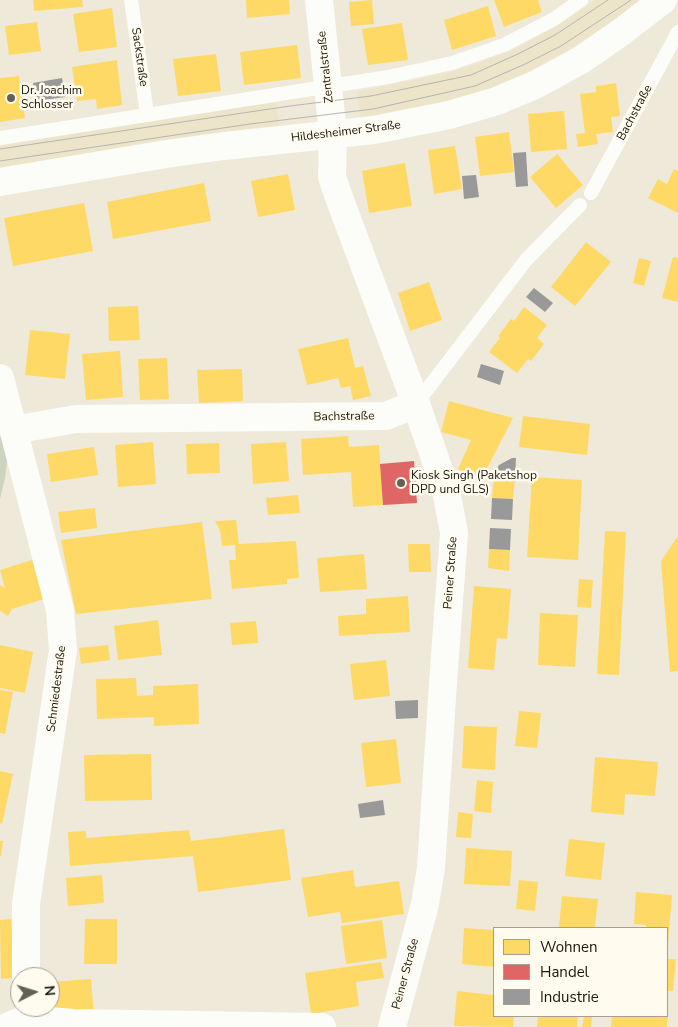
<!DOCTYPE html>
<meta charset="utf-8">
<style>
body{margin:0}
#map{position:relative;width:678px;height:1027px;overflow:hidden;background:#eee9d8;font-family:"Nunito Sans",sans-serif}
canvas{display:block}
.legend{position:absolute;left:493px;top:927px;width:175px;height:90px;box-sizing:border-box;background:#fffbef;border:1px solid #a39f94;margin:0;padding:6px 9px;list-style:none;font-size:15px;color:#19160b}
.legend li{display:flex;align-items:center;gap:10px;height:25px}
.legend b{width:25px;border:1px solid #a39f94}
.north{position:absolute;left:10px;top:967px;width:50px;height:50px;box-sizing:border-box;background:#fffbef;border:1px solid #a39f94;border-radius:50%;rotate:85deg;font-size:14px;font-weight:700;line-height:20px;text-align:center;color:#19160b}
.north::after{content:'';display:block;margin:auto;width:18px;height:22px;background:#646053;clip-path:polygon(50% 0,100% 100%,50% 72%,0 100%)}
</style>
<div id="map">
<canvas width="678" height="1027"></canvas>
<ul class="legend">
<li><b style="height:14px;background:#ffd966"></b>Wohnen</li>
<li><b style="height:14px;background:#e06666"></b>Handel</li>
<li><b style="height:14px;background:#999"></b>Industrie</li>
</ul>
<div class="north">N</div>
</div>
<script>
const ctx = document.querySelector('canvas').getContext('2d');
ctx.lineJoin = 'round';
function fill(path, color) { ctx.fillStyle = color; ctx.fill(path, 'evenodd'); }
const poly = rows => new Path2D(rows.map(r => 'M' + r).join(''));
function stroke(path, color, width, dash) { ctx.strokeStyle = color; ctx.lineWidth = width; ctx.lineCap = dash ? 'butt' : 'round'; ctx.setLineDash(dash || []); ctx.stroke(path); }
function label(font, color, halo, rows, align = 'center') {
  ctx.font = font + ' "Nunito Sans",sans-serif'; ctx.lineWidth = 5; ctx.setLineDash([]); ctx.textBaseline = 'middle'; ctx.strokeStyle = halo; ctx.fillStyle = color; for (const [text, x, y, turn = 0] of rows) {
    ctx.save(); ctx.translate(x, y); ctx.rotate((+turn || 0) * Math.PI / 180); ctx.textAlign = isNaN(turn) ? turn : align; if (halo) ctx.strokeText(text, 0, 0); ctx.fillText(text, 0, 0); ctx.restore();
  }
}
fill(poly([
 [595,0,637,0,639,4,571,48,526,73,479,93,439,103,360,117,357,92,443,74,474,65,521,46,566,20],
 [276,103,280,129,0,171,0,146,248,105]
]), '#ede5c9');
fill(poly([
 [0,428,9,445,5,478,0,499]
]), '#cbd4bc');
fill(poly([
 [33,0,82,0,83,7,34,11],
 [246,0,289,0,290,14,247,18],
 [372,0,374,24,351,26,349,2],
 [494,0,538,0,542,12,504,27],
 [488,6,496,36,452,50,444,20],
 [112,8,117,47,79,52,73,14],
 [37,22,41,51,9,55,5,26],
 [402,23,408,60,368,65,362,29],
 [297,45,301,78,244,85,240,52],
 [216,54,221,91,178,96,173,59],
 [117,60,122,105,97,109,96,99,77,101,72,67],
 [19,76,25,118,0,122,0,78],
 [616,83,620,116,611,117,613,132,596,134,598,144,578,147,576,134,585,133,580,94,596,92,596,86],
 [564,111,567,149,531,152,528,114],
 [509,132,514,172,480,176,475,137],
 [455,146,462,189,434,194,428,150],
 [557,154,583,185,556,208,530,177],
 [405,163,412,206,369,213,362,171],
 [674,169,678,171,678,213,648,198,658,179,667,184],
 [288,174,295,210,258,217,251,181],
 [204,183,211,221,113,239,107,202],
 [84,203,93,251,13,266,4,218],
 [586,242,611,262,575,306,551,287],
 [673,257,678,258,678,302,662,298],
 [639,258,651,261,644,286,633,283],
 [429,282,442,320,410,331,398,293],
 [138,306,140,340,109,341,108,307],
 [524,307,547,325,537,338,544,344,531,361,528,359,517,373,489,352,500,338,498,336,511,319,514,321],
 [30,330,70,334,65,379,25,375],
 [348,338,355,368,363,366,371,396,353,400,350,386,341,388,338,378,307,385,298,349],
 [120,351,123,397,86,400,82,354],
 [167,358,169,399,140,400,138,359],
 [242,369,243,401,199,403,197,370],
 [449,401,513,418,481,480,458,469,471,440,441,432],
 [523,416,590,424,587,455,519,447],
 [348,436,349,447,379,445,383,505,353,507,351,472,303,475,301,439],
 [153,442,156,484,118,487,115,445],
 [286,442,289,481,253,484,251,444],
 [219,443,220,473,187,474,186,444],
 [94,447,98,475,51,482,47,454],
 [494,477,515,479,513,499,492,498],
 [532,477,582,480,578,560,527,557],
 [298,495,300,513,268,515,266,498],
 [95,508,97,528,61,533,58,512],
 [236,520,239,544,296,541,299,578,287,579,287,584,232,589,229,560,236,560,235,545,222,546,220,530,215,521],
 [202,522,212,599,76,614,61,540],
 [605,531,626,532,619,675,597,674],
 [678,536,678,671,670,672,661,561],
 [408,544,430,544,431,572,409,572],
 [489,549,510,550,509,571,488,568],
 [364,554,367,589,320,592,317,558],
 [32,560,44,599,12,609,8,616,0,611,0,585,5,588,0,570],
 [579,579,593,580,591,608,577,607],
 [474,586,511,589,507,639,497,638,494,670,468,668],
 [408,596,410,632,339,636,338,616,366,614,366,599],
 [540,613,578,615,575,667,538,665],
 [158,620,162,655,118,660,114,626],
 [256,621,258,643,232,645,230,623],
 [0,645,33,652,25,693,0,688],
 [108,645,110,660,81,664,79,648],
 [386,660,390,696,354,700,350,664],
 [136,678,137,696,153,695,153,686,198,684,199,724,154,726,154,717,97,719,96,679],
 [0,690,13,692,5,734,0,733],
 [519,711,541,713,537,748,515,746],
 [464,726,497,727,495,770,462,768],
 [396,739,401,783,366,787,361,743],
 [151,754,152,800,85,801,84,755],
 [595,757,658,762,655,796,625,794,624,815,591,812],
 [0,771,13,774,2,824,0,823],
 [477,780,493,782,491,813,474,811],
 [458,812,473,814,471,838,456,837],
 [284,829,291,880,198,892,193,856,70,866,68,832,86,831,86,838,189,830,191,841],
 [569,839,605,843,601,880,565,876],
 [0,841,3,841,1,856,0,856],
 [466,848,512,851,510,886,464,884],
 [353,870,355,887,399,881,404,914,342,923,340,912,308,917,301,878],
 [102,875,104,903,68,906,66,878],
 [519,880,538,882,535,911,516,909],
 [636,892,672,895,668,943,667,943,667,928,646,928,646,925,634,924],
 [562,896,598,899,595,928,559,927],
 [11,919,15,978,1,979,0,920],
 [85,919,117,919,117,964,84,964],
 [382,920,387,958,346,964,341,926],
 [464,928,494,930,494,967,462,964],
 [667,959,676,959,673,991,667,991],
 [381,962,384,978,356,982,359,1006,311,1014,305,973],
 [91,979,94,1016,47,1007,50,1007,50,982],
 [457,991,494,995,494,1016,514,1016,513,1027,454,1026],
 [538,1016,578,1016,577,1027,537,1027],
 [584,1016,592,1016,591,1027,582,1027],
 [612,1016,668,1016,667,1027,611,1027]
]), '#ffd966');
fill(poly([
 [414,461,417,503,383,505,380,464]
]), '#e06666');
fill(poly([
 [62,78,65,97,36,101,33,83],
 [526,152,528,186,516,187,513,153],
 [476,175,479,197,464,199,462,176],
 [534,288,553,303,545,312,526,297],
 [481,364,504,371,500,385,477,377],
 [512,458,516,458,515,479,493,477,499,465],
 [492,498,513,499,512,520,491,519],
 [490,528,511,529,510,550,489,549],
 [418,700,418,718,396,719,395,701],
 [383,800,385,815,360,818,358,804]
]), '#999');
stroke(poly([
 [131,0,147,114],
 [0,138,388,77,452,63,504,45,554,19,581,0],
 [591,193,678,32],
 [416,404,526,260,580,205]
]), '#fcfcf9', 14);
stroke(poly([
 [319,0,333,134],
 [0,378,60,610,63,650,26,904,26,977],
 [13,430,76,419,386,416,416,404],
 [7,1027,26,1019,73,1023,322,1027]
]), '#fcfcf9', 28);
stroke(poly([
 [333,134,332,177,337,192,416,404,446,490,454,533,443,683,431,868,425,904,392,1027],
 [0,182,166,154,224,146,374,130,449,115,497,101,537,84,581,60,620,33,663,0]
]), '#fcfcf9', 28);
stroke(poly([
 [0,149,290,106,371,96,471,75,518,54,555,35,608,0],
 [0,161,250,124,373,109,475,86,523,65,561,46,631,0]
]), '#b6b4b0', 1);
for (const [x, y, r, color] of [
 [11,98,5,"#646053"],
 [401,483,5,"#646053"]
]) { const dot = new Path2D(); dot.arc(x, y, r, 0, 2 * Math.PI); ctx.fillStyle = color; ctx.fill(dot); stroke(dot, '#fffbef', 2); }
label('12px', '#19160b', '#fffbef', [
 ["Sackstraße",139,57,82],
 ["Zentralstraße",326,67,-96],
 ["Bachstraße",635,113,-62],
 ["Hildesheimer Straße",346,132,-7],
 ["Bachstraße",344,417,-1],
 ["Peiner Straße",451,573,-86],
 ["Schmiedestraße",57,689,-83],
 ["Peiner Straße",406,974,-75]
]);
label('12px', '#19160b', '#fffbef', [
 ["Dr. Joachim",21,91],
 ["Schlosser",21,105],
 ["Kiosk Singh (Paketshop",411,476],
 ["DPD und GLS)",411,490]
], 'left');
</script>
